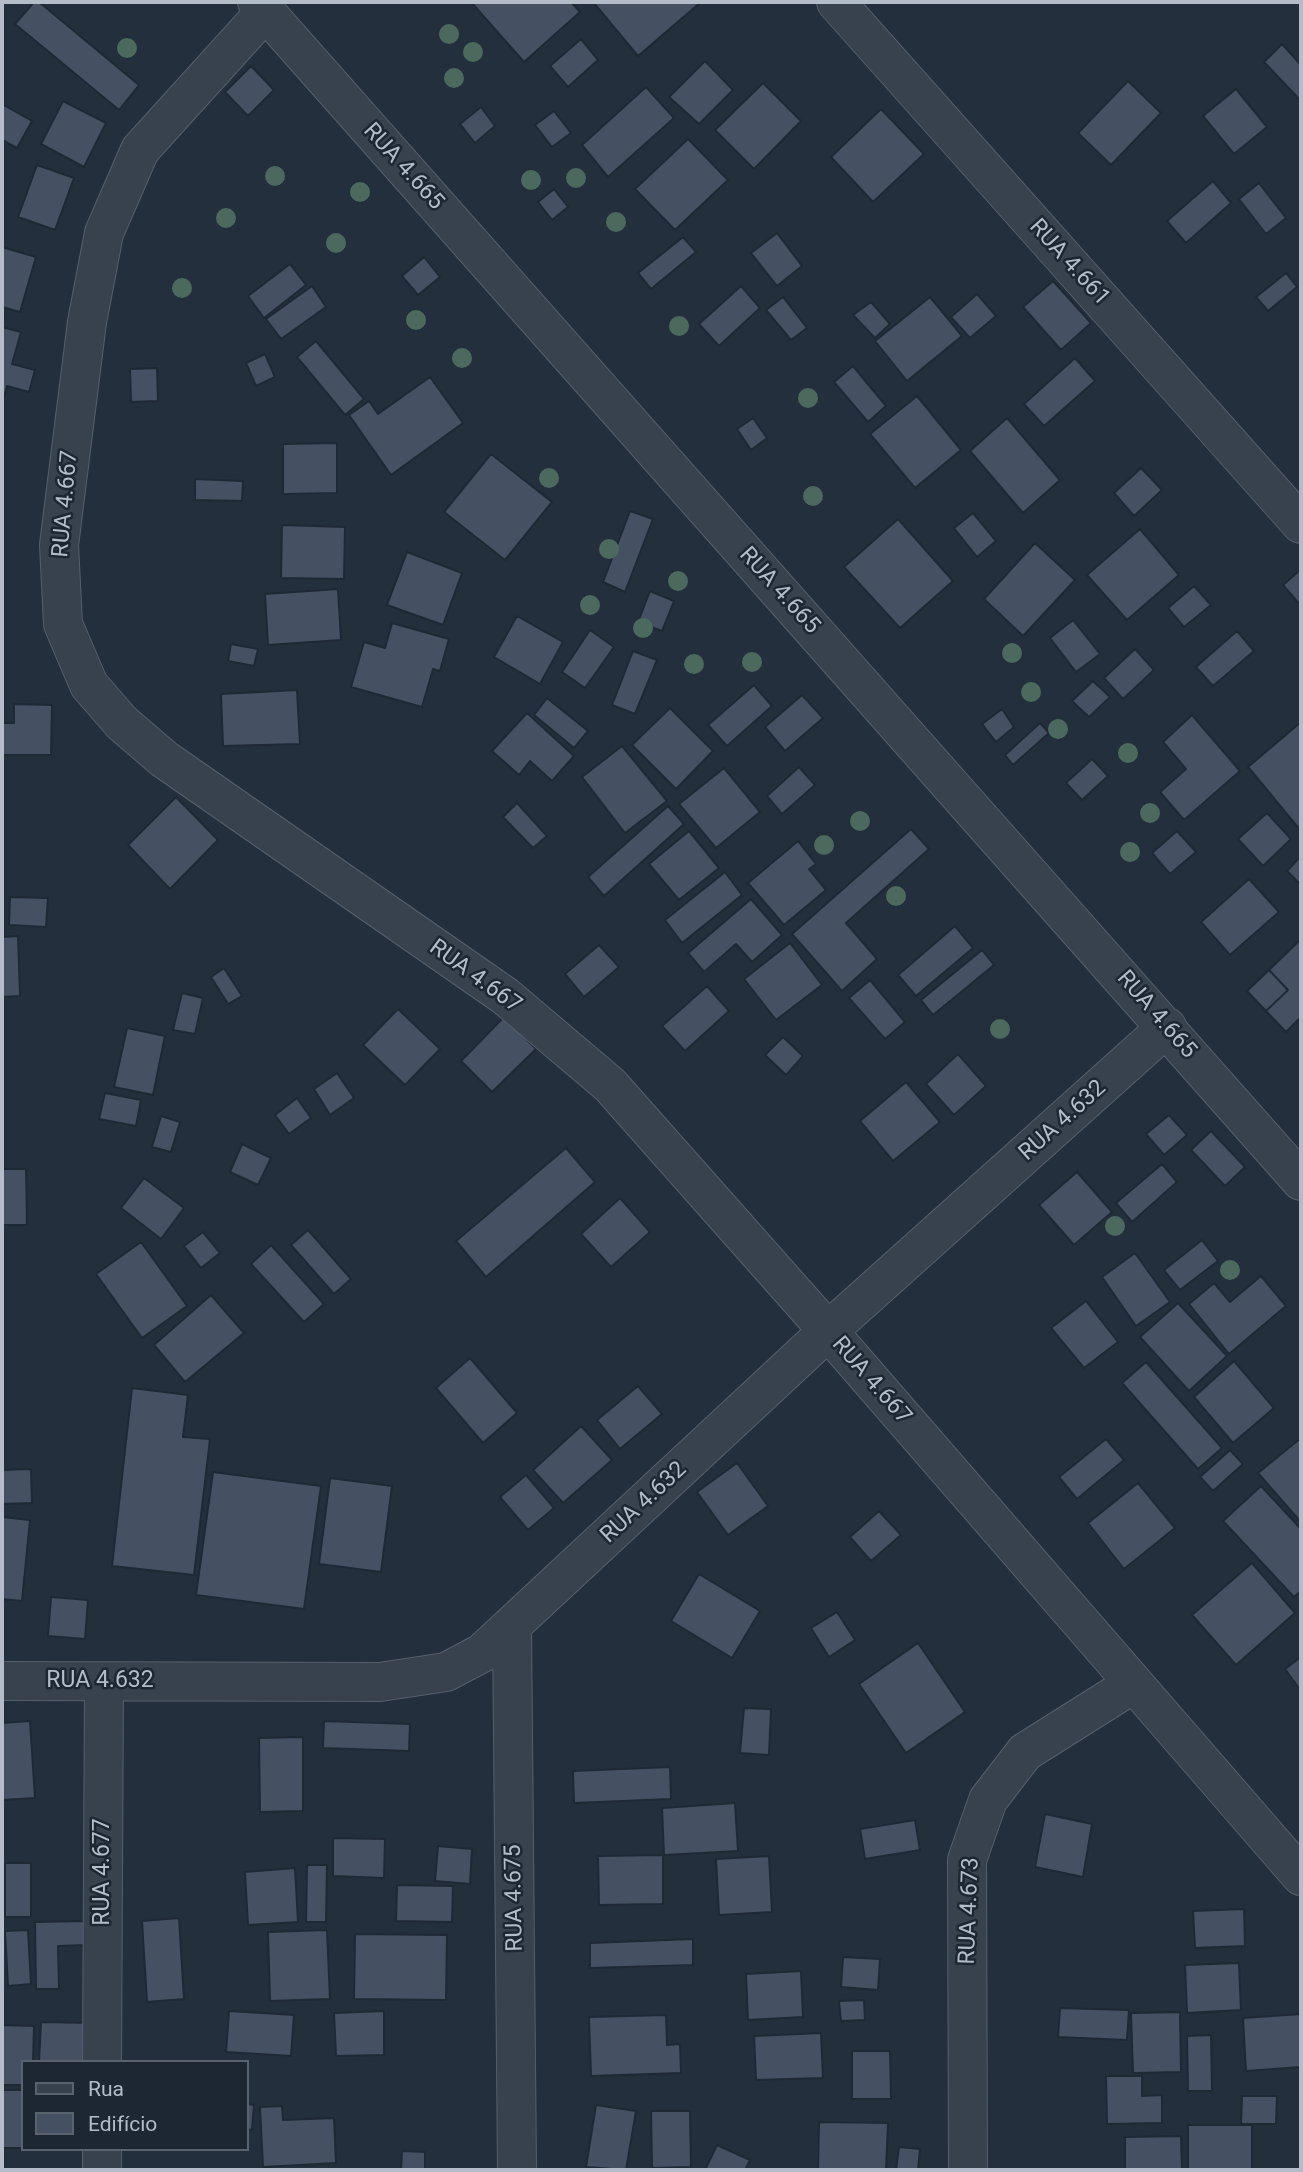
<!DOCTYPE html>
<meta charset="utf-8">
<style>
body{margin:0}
#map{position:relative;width:1303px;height:2172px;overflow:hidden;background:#242f3e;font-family:Roboto,sans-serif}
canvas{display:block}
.frame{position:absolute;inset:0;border:4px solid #b4bcc9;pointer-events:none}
.legend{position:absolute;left:21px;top:2060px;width:228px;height:91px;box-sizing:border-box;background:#1d2633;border:2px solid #59626f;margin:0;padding:9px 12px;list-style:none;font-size:21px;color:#b4bcc9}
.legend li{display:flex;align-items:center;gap:14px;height:35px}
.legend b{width:35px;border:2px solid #59626f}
</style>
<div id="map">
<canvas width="1303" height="2172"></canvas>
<div class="frame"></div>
<ul class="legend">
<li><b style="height:9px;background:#38414e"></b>Rua</li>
<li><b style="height:19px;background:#455162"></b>Edifício</li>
</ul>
</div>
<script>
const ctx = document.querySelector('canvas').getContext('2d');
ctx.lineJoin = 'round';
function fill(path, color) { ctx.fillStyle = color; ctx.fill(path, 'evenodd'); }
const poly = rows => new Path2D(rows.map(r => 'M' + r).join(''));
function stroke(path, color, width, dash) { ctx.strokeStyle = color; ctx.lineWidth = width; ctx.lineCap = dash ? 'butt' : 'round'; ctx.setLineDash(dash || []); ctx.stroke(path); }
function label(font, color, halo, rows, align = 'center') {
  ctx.font = font + ' Roboto,sans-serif'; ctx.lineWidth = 5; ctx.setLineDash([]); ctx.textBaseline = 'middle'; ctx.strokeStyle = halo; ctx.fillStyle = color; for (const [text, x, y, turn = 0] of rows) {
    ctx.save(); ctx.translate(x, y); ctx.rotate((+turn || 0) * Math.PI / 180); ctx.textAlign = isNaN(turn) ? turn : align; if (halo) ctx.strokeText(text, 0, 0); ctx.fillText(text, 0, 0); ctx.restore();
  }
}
const building = poly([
 [34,2,39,2,139,85,119,110,15,24,34,2],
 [471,2,571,2,580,12,524,62,471,2],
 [593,2,701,2,638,56,593,2],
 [581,39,598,60,568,87,550,66,581,39],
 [1282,44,1301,65,1301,101,1264,62,1282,44],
 [705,61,733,90,699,124,669,97,705,61],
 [251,66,274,90,248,116,225,92,251,66],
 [1128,81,1161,113,1111,165,1078,133,1128,81],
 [763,83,801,121,754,169,715,130,763,83],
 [646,87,674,118,608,177,582,145,646,87],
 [1236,89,1267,127,1234,154,1203,116,1236,89],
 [63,101,106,123,84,167,41,144,63,101],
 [2,104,32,121,17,148,2,140,2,104],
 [481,107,495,126,475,143,460,124,481,107],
 [881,109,924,154,873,202,831,157,881,109],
 [554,111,571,133,552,147,535,125,554,111],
 [688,139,728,180,675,230,635,189,688,139],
 [37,165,74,178,55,230,18,217,37,165],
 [1213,181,1231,203,1186,243,1167,221,1213,181],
 [1259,183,1286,218,1266,234,1239,199,1259,183],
 [554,189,568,207,552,220,538,202,554,189],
 [777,233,802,266,777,286,751,253,777,233],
 [683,237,696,252,651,289,638,273,683,237],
 [2,247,36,257,20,312,2,307,2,247],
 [424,257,440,277,418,295,402,276,424,257],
 [290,264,306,285,264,318,248,296,290,264],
 [1286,273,1297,287,1268,311,1256,297,1286,273],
 [1053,281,1091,323,1061,350,1023,307,1053,281],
 [312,286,326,307,281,339,266,319,312,286],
 [741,286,760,308,719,346,699,324,741,286],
 [977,294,996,316,970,338,951,317,977,294],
 [783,297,807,328,791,340,766,310,783,297],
 [930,297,962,336,907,381,875,341,930,297],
 [871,302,890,324,875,338,853,315,871,302],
 [2,327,21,332,12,364,35,370,29,392,7,386,2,405,2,327],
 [316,341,364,399,345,415,297,357,316,341],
 [265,354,275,377,256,386,246,363,265,354],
 [1075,358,1095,381,1044,426,1024,404,1075,358],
 [853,366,886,406,868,422,834,382,853,366],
 [157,368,158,401,131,402,130,369,157,368],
 [430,377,463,423,391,475,349,415,369,401,378,414,430,377],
 [917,396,961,450,915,488,870,434,917,396],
 [753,418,767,438,751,450,737,429,753,418],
 [1007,418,1060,480,1023,513,970,451,1007,418],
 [337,443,337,493,283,494,283,444,337,443],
 [491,454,552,502,505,560,444,512,491,454],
 [1141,468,1162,490,1134,516,1114,493,1141,468],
 [195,479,243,481,242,501,195,500,195,479],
 [630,511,653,519,625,592,603,582,630,511],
 [973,513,996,541,977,557,954,528,973,513],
 [898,519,953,581,900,628,844,567,898,519],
 [282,525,345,527,344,579,281,578,282,525],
 [1140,529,1179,575,1127,620,1087,575,1140,529],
 [1035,543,1075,580,1023,636,984,599,1035,543],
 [407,552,462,573,443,625,387,605,407,552],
 [1299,571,1301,574,1301,606,1283,585,1299,571],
 [1194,586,1211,605,1184,627,1168,608,1194,586],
 [338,589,341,640,268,645,265,594,338,589],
 [650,591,674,601,662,631,638,622,650,591],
 [517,616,563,642,540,684,494,657,517,616],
 [1073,620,1100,654,1076,672,1050,638,1073,620],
 [392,623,449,639,440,671,433,669,422,707,351,687,364,642,385,648,392,623],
 [590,630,614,647,585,688,562,672,590,630],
 [1237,631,1254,651,1213,686,1196,667,1237,631],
 [231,644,258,649,254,666,228,661,231,644],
 [1135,649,1154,670,1123,699,1104,678,1135,649],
 [633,651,657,660,635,714,612,705,633,651],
 [1093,681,1110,697,1089,717,1072,701,1093,681],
 [754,685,772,706,727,746,708,725,754,685],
 [297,690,300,744,223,746,221,694,297,690],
 [802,695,823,718,785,751,765,727,802,695],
 [547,698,588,731,574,748,534,715,547,698],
 [14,704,52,705,51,755,2,755,2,723,14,723,14,704],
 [670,708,713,751,676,789,632,745,670,708],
 [1002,709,1014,727,996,742,982,724,1002,709],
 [527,713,574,756,552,781,530,761,519,775,492,751,527,713],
 [1192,715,1240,771,1184,820,1160,792,1186,769,1163,742,1192,715],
 [1301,722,1301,831,1248,767,1301,722],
 [1040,723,1049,733,1013,765,1005,755,1040,723],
 [622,746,667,801,625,833,582,777,622,746],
 [1092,759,1108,776,1082,800,1066,783,1092,759],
 [799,767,815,785,782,814,767,796,799,767],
 [724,768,760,812,716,848,679,804,724,768],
 [176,797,218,840,170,889,128,845,176,797],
 [517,803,547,836,533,848,503,817,517,803],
 [668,806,684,824,604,896,588,877,668,806],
 [1267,813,1291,839,1263,866,1238,839,1267,813],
 [911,829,929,849,846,923,877,959,842,991,792,934,911,829],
 [689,831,719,868,679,900,649,864,689,831],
 [1177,831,1196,852,1170,874,1152,853,1177,831],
 [798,841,816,864,809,869,826,890,784,925,748,883,798,841],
 [1301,856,1301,885,1287,871,1301,856],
 [725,872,742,895,682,943,665,920,725,872],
 [1249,879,1279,912,1230,955,1201,922,1249,879],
 [10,897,48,898,46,927,9,925,10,897],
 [751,899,782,935,752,962,736,944,704,972,688,953,751,899],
 [955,926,973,948,916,996,898,975,955,926],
 [18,936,20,996,2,997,2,937,18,936],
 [1301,939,1301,1017,1286,1032,1266,1011,1288,990,1269,970,1301,939],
 [790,943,822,985,776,1020,744,979,790,943],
 [599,945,619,967,584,997,565,974,599,945],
 [982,950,994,965,933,1015,921,1000,982,950],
 [224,968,242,996,228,1004,211,977,224,968],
 [1269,970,1288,990,1266,1011,1247,991,1269,970],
 [870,980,905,1022,885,1039,849,998,870,980],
 [707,986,729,1011,685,1051,662,1026,707,986],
 [182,993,203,998,195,1034,173,1030,182,993],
 [398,1009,440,1049,405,1085,363,1045,398,1009],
 [504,1017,536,1049,492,1092,461,1061,504,1017],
 [127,1028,165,1036,153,1095,114,1087,127,1028],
 [783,1037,803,1056,786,1075,765,1055,783,1037],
 [958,1054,986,1086,954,1115,926,1084,958,1054],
 [337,1073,354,1098,330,1115,314,1089,337,1073],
 [906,1082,940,1122,893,1161,860,1121,906,1082],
 [105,1093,141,1100,136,1126,99,1119,105,1093],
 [297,1098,311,1118,289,1134,275,1115,297,1098],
 [1169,1115,1187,1135,1164,1155,1146,1134,1169,1115],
 [161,1116,180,1122,171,1152,152,1147,161,1116],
 [1211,1131,1245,1167,1225,1186,1191,1150,1211,1131],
 [242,1144,271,1158,258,1185,230,1172,242,1144],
 [566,1148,595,1182,486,1277,456,1241,566,1148],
 [1162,1164,1177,1182,1132,1222,1116,1203,1162,1164],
 [2,1169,26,1169,27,1225,2,1225,2,1169],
 [1077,1172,1112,1212,1074,1245,1039,1205,1077,1172],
 [144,1178,184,1208,161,1239,121,1208,144,1178],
 [620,1198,650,1232,611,1267,581,1234,620,1198],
 [308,1230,351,1279,334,1294,291,1245,308,1230],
 [203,1232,220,1253,201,1268,184,1246,203,1232],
 [1202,1240,1218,1261,1180,1290,1164,1270,1202,1240],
 [141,1242,187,1306,142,1338,96,1274,141,1242],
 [271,1245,324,1304,304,1322,251,1264,271,1245],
 [1135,1253,1170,1302,1136,1326,1102,1277,1135,1253],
 [1261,1276,1286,1306,1229,1354,1189,1304,1214,1283,1230,1302,1261,1276],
 [211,1295,244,1333,185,1382,154,1345,211,1295],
 [1086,1301,1118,1342,1084,1368,1051,1328,1086,1301],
 [1178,1303,1227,1356,1189,1391,1140,1337,1178,1303],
 [470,1358,517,1413,483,1443,436,1388,470,1358],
 [1234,1361,1274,1408,1233,1443,1194,1397,1234,1361],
 [1146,1362,1222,1448,1198,1469,1122,1383,1146,1362],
 [638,1386,662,1414,620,1449,597,1420,638,1386],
 [132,1388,188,1395,183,1437,210,1439,194,1575,112,1566,132,1388],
 [581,1426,612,1460,563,1503,533,1470,581,1426],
 [1301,1438,1301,1518,1299,1520,1258,1473,1301,1438],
 [1106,1439,1124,1460,1077,1499,1059,1477,1106,1439],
 [1230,1450,1243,1464,1213,1491,1200,1477,1230,1450],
 [737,1463,768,1506,728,1535,697,1492,737,1463],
 [31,1469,32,1503,2,1504,2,1470,31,1469],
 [213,1472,321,1486,304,1609,196,1595,213,1472],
 [526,1475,554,1508,528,1530,500,1497,526,1475],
 [330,1478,392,1486,381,1572,319,1564,330,1478],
 [1138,1483,1175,1528,1124,1569,1088,1523,1138,1483],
 [1261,1486,1301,1529,1301,1591,1294,1597,1223,1521,1261,1486],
 [879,1511,901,1535,871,1561,850,1537,879,1511],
 [2,1517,30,1520,22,1601,2,1599,2,1517],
 [1252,1563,1295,1613,1236,1665,1192,1615,1252,1563],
 [699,1574,760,1611,732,1658,671,1621,699,1574],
 [51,1597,88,1600,85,1639,48,1636,51,1597],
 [837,1612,855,1640,829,1657,811,1628,837,1612],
 [918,1643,965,1712,906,1753,859,1684,918,1643],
 [1301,1657,1301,1691,1285,1669,1301,1657],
 [744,1708,771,1709,769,1755,740,1753,744,1708],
 [30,1721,35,1798,2,1800,2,1723,30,1721],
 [324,1721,410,1724,409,1751,323,1748,324,1721],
 [303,1737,303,1811,260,1812,259,1738,303,1737],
 [670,1767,671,1799,574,1803,573,1771,670,1767],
 [735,1803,738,1851,664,1855,662,1808,735,1803],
 [1045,1814,1092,1824,1083,1877,1035,1867,1045,1814],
 [915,1820,920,1850,865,1859,860,1829,915,1820],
 [333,1838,385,1839,384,1878,333,1876,333,1838],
 [438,1846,472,1849,470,1884,435,1881,438,1846],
 [663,1855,663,1904,599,1905,598,1856,663,1855],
 [769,1856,772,1912,719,1915,716,1859,769,1856],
 [5,1863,31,1863,31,1917,5,1917,5,1863],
 [307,1865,327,1865,326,1922,306,1922,307,1865],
 [295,1868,298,1922,248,1925,245,1872,295,1868],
 [397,1885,453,1886,452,1922,396,1921,397,1885],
 [1244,1909,1245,1946,1195,1948,1193,1911,1244,1909],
 [179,1918,184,1999,147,2002,142,1921,179,1918],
 [87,1921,87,1945,58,1946,59,1989,36,1989,35,1922,87,1921],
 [28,1930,31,1984,8,1986,5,1931,28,1930],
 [327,1930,330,1999,270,2001,268,1932,327,1930],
 [355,1934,447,1935,446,2000,354,1999,355,1934],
 [693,1939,693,1965,590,1968,590,1943,693,1939],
 [843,1957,880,1959,878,1990,841,1987,843,1957],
 [1239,1963,1241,2010,1187,2013,1185,1965,1239,1963],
 [801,1971,803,2017,748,2020,746,1974,801,1971],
 [864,2000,865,2020,841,2021,839,2001,864,2000],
 [1060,2008,1129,2010,1127,2040,1058,2037,1060,2008],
 [229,2011,294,2015,291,2056,226,2052,229,2011],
 [384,2011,384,2055,336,2056,334,2013,384,2011],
 [1180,2012,1181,2072,1133,2073,1131,2013,1180,2012],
 [1301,2014,1301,2067,1246,2071,1243,2018,1301,2014],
 [666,2015,667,2045,680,2044,681,2073,591,2076,589,2017,666,2015],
 [41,2022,94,2023,93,2062,39,2062,41,2022],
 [2,2025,34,2026,33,2062,23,2062,23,2085,2,2085,2,2025],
 [821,2033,823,2078,756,2080,754,2036,821,2033],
 [1211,2035,1212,2091,1188,2091,1187,2036,1211,2035],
 [852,2051,890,2051,891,2099,852,2099,852,2051],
 [1106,2076,1142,2076,1142,2096,1162,2095,1162,2123,1107,2124,1106,2076],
 [2,2090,23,2090,23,2148,2,2148,2,2090],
 [1242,2096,1277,2096,1276,2124,1241,2124,1242,2096],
 [247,2104,254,2105,252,2130,247,2129,247,2104],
 [596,2105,636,2111,626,2170,586,2167,596,2105],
 [282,2106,283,2120,334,2118,336,2163,263,2167,260,2107,282,2106],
 [651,2111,690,2111,691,2167,652,2168,651,2111],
 [819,2122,888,2123,886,2170,818,2170,819,2122],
 [1188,2125,1252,2125,1252,2170,1188,2170,1188,2125],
 [1181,2136,1182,2170,1125,2170,1125,2137,1181,2136],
 [717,2145,750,2160,745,2170,705,2170,717,2145],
 [899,2147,920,2149,918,2170,896,2170,899,2147],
 [402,2151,425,2152,425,2170,401,2170,402,2151]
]);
fill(building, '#455162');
stroke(building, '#1f2835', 2);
const minor = poly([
 [257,2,1301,1181],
 [836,2,1301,524],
 [265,12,140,150,104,233,87,322,59,545,63,624,89,685,122,723,164,759,505,996,610,1085,828,1331,1301,1876],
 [512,1626,517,2170],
 [2,1681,380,1682,446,1672,482,1653,828,1331,1167,1027],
 [102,2062,104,1682],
 [102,2170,102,2149],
 [968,2170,967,1860,988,1800,1025,1752,1133,1684]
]);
stroke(minor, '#565f6c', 40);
stroke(minor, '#38414e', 38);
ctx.fillStyle = '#4b6a5d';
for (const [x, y] of [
 [449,34],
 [127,48],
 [473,52],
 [454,78],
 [275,176],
 [576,178],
 [531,180],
 [360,192],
 [226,218],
 [616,222],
 [336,243],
 [182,288],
 [416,320],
 [679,326],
 [462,358],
 [808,398],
 [549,478],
 [813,496],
 [609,549],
 [678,581],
 [590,605],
 [643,628],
 [1012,653],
 [752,662],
 [694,664],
 [1031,692],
 [1058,729],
 [1128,753],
 [1150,813],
 [860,821],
 [824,845],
 [1130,852],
 [896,896],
 [1000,1029],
 [1115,1226],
 [1230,1270]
]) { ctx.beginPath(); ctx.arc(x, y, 10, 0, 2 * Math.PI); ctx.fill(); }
label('23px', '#b4bcc9', '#1d2633', [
 ["RUA 4.665",403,167,48],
 ["RUA 4.661",1069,263,48],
 ["RUA 4.667",66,504,-85],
 ["RUA 4.665",779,591,48],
 ["RUA 4.667",475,977,36],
 ["RUA 4.665",1156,1015,49],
 ["RUA 4.632",1063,1121,-42],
 ["RUA 4.667",871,1381,49],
 ["RUA 4.632",644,1503,-43],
 ["RUA 4.632",100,1681],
 ["RUA 4.677",103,1872,-90],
 ["RUA 4.675",515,1898,-91],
 ["RUA 4.673",970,1911,-88]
]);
</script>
